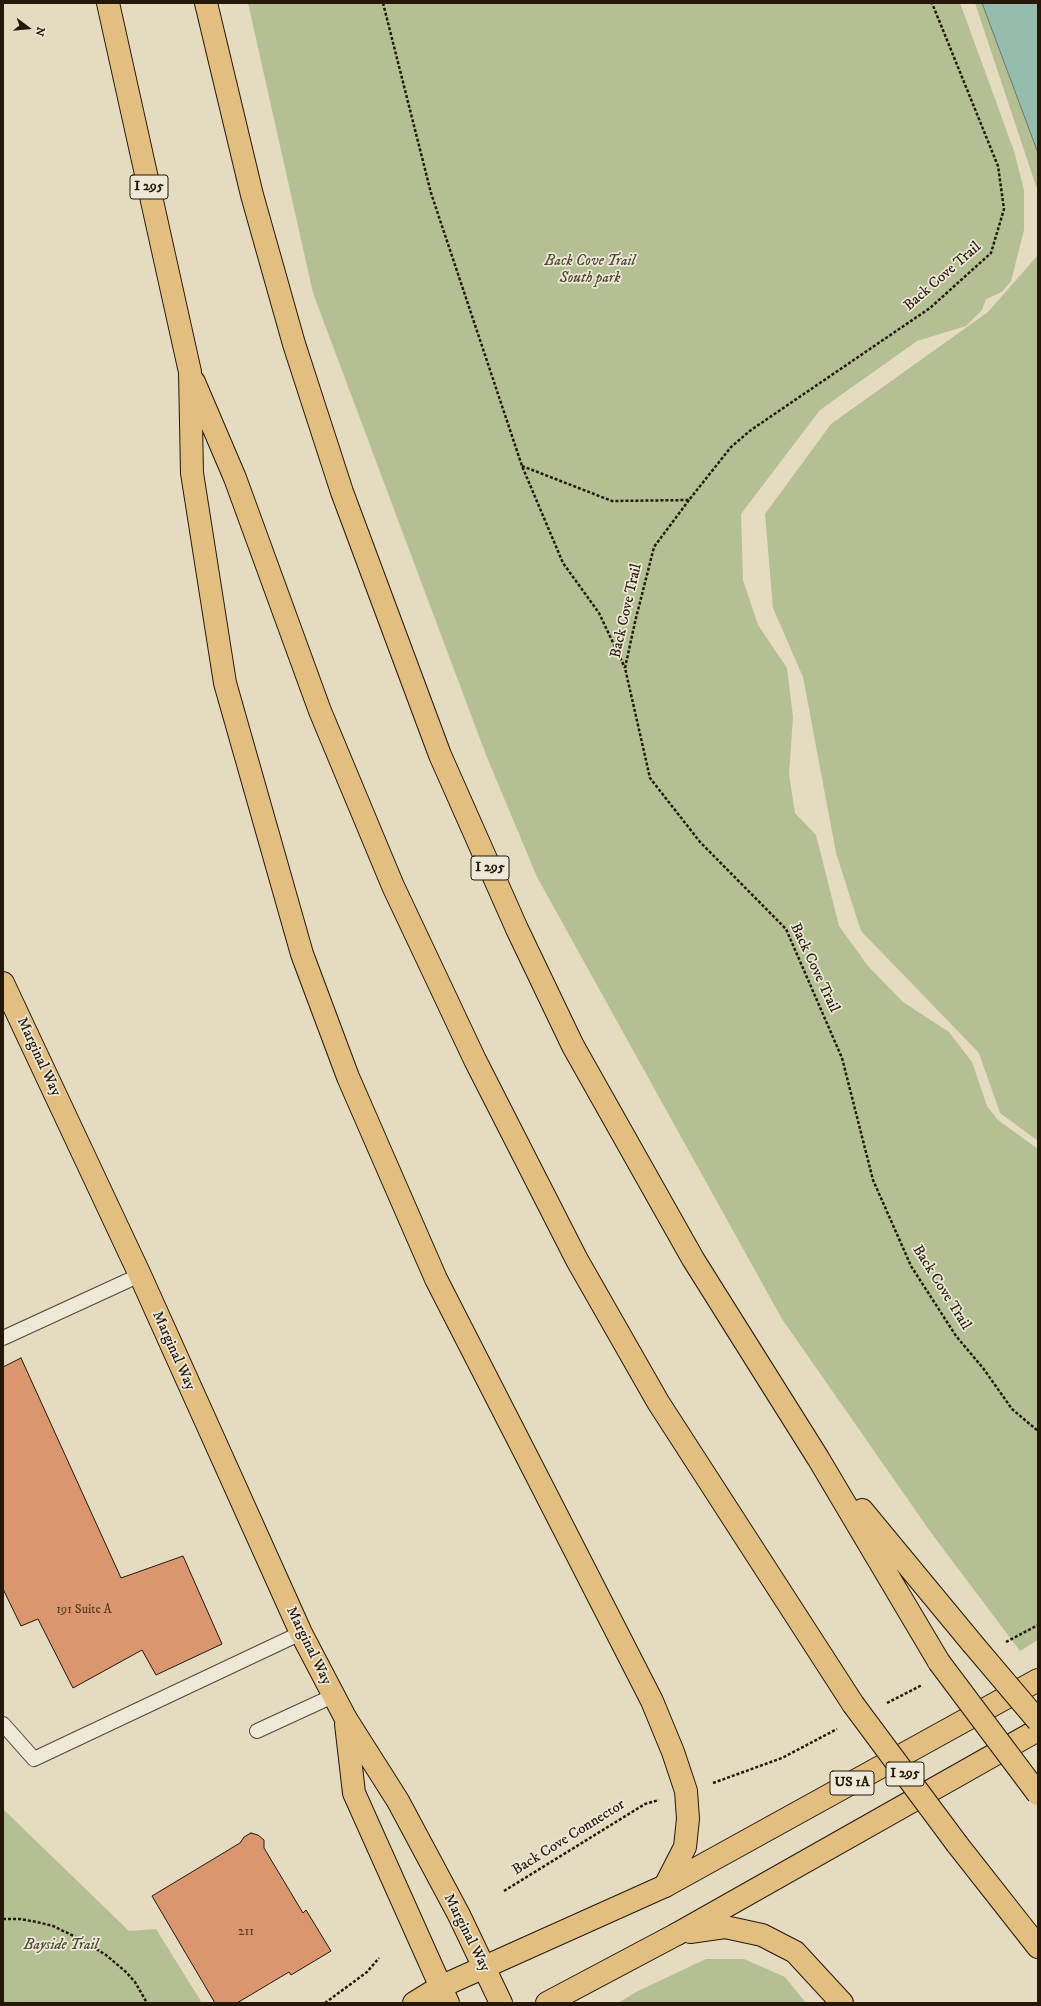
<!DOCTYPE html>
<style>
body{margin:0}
#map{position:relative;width:1041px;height:2006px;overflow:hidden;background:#e4dbc1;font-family:"IM FELL DW Pica",serif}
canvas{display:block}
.frame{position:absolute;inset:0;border:4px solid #251808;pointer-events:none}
.north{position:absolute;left:8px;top:8px;width:40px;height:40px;-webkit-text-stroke:3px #ede8d7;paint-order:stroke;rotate:106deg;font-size:11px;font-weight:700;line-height:16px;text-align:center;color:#251808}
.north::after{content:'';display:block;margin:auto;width:14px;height:18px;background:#251808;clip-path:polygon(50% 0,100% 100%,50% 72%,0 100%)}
</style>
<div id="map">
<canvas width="1041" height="2006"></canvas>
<div class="frame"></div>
<div class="north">N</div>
</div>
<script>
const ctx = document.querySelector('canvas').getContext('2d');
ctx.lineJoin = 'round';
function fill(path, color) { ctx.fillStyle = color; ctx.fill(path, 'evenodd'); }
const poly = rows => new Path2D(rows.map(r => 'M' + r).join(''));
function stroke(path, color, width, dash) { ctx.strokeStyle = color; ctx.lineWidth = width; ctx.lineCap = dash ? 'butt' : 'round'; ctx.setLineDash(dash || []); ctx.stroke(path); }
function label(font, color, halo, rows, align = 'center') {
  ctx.font = font + ' "IM FELL DW Pica",serif'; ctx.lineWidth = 3.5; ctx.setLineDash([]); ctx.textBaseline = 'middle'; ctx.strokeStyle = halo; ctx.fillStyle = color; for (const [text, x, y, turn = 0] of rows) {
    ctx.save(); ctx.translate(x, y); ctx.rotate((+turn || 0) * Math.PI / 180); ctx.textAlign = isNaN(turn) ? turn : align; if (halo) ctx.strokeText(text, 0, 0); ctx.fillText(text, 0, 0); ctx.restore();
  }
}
fill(poly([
 [248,3,960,3,1014,151,1024,190,1024,230,1011,281,1002,292,986,299,982,310,966,326,917,341,820,410,741,514,743,580,758,625,787,668,793,717,789,774,795,813,816,835,839,926,868,966,903,1002,949,1032,972,1062,987,1106,998,1120,1038,1149,1038,1640,1020,1651,932,1534,782,1319,537,877,486,755,313,293],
 [975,3,1038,3,1038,192],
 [1038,255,1038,1141,1000,1113,979,1053,861,931,836,853,803,677,773,608,765,514,831,424,988,312],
 [3,1809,129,1931,156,1929,202,2003,3,2003],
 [706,1959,744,1959,785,1977,806,2003,618,2003,638,1991]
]), '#b4c093');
const water = poly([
 [982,3,1038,3,1038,153,982,3]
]);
fill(water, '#96bcae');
stroke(water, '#697a6c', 1);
const building = poly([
 [21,1358,121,1578,183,1556,222,1644,156,1675,142,1650,73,1688,38,1619,21,1626,3,1589,3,1367,21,1358],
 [251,1833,258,1835,264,1840,264,1848,303,1913,306,1910,331,1951,291,1975,289,1972,237,2003,215,2003,152,1896,240,1843,244,1837,251,1833]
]);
fill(building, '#da976f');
stroke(building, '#251808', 1);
const service = poly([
 [3,1338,140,1275],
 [3,1724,34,1759,301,1633],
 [257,1731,333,1696]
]);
const primary = poly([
 [3,983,140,1275,301,1633,346,1719,398,1801,459,1915,501,2003],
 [346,1724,354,1793,448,2003],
 [414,2003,440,1987,665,1886],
 [547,2003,677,1934]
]);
const motorway = poly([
 [108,3,190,372,192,473,225,683,302,954,348,1077,436,1279,652,1701,673,1752,686,1791,688,1819,685,1847,665,1886],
 [206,3,252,195,294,344,342,492,440,755,517,929,573,1046,693,1259,818,1458,939,1662],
 [194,382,235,478,320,711,393,886,475,1060,577,1260,658,1402,853,1704],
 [862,1510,972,1643],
 [957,1844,1038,1947],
 [665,1886,1038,1680],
 [690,1932,725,1927,762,1935,795,1952,842,2003],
 [677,1934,1038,1730]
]);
stroke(service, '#554936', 16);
stroke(primary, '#251808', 24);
stroke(motorway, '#251808', 24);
stroke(poly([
 [383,3,431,193,522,466,563,563,599,613,625,668],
 [522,466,612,501,689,500,731,447,751,430,930,308,991,253,1004,209,998,166,932,3],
 [689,500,654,547,635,622,625,668,650,778,700,842,786,929,842,1058,873,1180,911,1266,956,1336,983,1368,1012,1409,1038,1431],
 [1006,1642,1038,1625],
 [887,1703,922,1685],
 [713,1783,782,1758,837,1729],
 [504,1891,645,1804,659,1800],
 [3,1919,20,1919,37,1922,53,1926,80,1939,106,1955,126,1972,135,1982,147,2003],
 [325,2003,367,1972,379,1958]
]), '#251808', 2.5, [3, 2]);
stroke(service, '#ede8d7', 14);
stroke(primary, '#e2be80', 22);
stroke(motorway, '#e2be80', 22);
const motorwayBridge = poly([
 [972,1643,1038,1721],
 [939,1662,1038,1794],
 [853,1704,957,1844]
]);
stroke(motorwayBridge, '#251808', 24, []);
stroke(motorwayBridge, '#e2be80', 22);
label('13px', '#523822', null, [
 ["191 Suite A",84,1610],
 ["211",246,1932]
]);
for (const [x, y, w] of [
 [149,187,38],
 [490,868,38],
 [905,1774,38],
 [852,1783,44]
]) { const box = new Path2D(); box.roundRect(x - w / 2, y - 12, w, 24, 3); ctx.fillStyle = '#ede8d7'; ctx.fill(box); stroke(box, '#251808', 1); }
label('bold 14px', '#251808', null, [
 ["I 295",149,187],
 ["I 295",490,868],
 ["I 295",905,1774],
 ["US 1A",852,1783]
]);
label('italic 15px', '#504a32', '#ede8d7', [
 ["Back Cove Trail",590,262],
 ["South park",590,279],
 ["Bayside Trail",61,1946]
]);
label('15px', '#251808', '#ede8d7', [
 ["Back Cove Trail",943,277,-41],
 ["Back Cove Trail",627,611,-77],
 ["Back Cove Trail",814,968,65],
 ["Marginal Way",38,1057,65],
 ["Back Cove Trail",941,1288,58],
 ["Marginal Way",173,1351,66],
 ["Marginal Way",308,1646,64],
 ["Back Cove Connector",569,1838,-32],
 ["Marginal Way",466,1933,63]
]);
</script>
